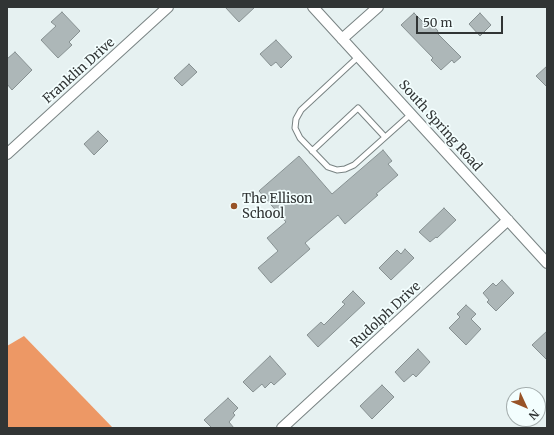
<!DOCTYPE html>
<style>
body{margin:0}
#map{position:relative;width:554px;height:435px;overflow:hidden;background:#e6f1f1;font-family:Merriweather,serif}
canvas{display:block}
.frame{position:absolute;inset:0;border:8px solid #313535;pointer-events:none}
.north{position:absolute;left:506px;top:387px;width:40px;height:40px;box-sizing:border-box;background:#f3fefe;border:1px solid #a5aeae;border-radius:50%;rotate:134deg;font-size:11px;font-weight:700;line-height:16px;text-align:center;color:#313535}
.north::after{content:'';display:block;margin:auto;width:14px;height:18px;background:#985327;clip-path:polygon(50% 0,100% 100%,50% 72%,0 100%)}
.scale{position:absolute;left:416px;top:16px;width:87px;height:18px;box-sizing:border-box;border:2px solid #313535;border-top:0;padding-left:5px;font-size:12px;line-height:14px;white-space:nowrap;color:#313535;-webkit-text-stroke:3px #f3fefe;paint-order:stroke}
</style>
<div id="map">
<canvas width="554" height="435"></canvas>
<div class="frame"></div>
<div class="north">N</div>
<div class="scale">50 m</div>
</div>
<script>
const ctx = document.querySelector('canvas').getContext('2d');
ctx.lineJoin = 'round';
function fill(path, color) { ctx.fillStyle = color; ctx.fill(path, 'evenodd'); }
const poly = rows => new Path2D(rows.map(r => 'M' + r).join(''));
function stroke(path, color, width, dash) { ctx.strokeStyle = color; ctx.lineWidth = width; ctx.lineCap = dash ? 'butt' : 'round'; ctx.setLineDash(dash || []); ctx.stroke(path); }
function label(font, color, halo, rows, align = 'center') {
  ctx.font = font + ' Merriweather,serif'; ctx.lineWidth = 3.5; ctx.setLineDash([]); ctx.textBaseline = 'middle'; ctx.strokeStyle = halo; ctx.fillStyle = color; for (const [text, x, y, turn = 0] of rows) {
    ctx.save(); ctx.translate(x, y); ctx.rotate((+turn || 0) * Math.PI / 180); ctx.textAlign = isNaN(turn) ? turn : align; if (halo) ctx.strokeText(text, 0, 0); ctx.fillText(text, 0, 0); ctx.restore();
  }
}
fill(poly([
 [24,336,113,428,7,428,7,346]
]), '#ed9865');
const building = poly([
 [225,7,255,7,239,22,225,7],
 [62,12,80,31,69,42,72,45,58,58,41,40,56,26,51,22,62,12],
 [414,13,423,22,426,18,438,31,437,33,461,57,454,63,452,60,441,70,431,60,433,58,401,25,414,13],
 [480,13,491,25,480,36,469,24,480,13],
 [276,40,292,57,281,68,276,62,271,66,260,54,276,40],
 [15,52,32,70,12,90,7,84,7,59,15,52],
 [189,64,197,72,182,86,174,78,189,64],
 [547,66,547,87,536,76,547,66],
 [98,131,108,141,94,155,84,144,98,131],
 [383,150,392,161,388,164,398,175,376,194,378,195,345,224,338,215,305,243,310,249,271,283,258,268,278,251,267,238,286,222,259,191,299,156,332,194,383,150],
 [444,208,456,220,437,238,436,237,430,242,419,232,444,208],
 [405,249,414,258,391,280,379,268,397,250,401,254,405,249],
 [502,280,514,293,496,311,487,302,489,300,483,293,493,283,496,286,502,280],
 [353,291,365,303,318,347,307,335,321,322,324,325,345,304,342,302,353,291],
 [466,305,476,314,471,319,481,329,466,345,449,328,460,317,457,314,466,305],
 [547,331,547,360,532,345,547,331],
 [418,349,430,362,416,377,413,374,404,382,395,372,418,349],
 [270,356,286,374,274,385,271,382,265,388,262,384,253,392,243,382,270,356],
 [382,385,394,397,372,419,360,406,382,385],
 [228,398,238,408,233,413,235,415,229,422,234,428,212,428,204,420,228,398]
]);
fill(building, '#adb7b8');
stroke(building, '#879192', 1);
const service = poly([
 [358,57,301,110,296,119,295,128,300,138,328,167,337,170,345,169,354,165,411,114],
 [312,151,358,108,385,137]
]);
const minor = poly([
 [313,7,547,263],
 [342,39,378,7],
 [7,154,168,7],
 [282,428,508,220]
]);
stroke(service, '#798383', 7);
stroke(minor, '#798383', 12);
stroke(service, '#fff', 5);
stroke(minor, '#fff', 10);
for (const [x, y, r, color] of [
 [234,206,4,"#985327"]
]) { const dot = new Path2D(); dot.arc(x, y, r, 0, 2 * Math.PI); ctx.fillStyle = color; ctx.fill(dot); stroke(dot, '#f3fefe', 1.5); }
label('13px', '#313535', '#f3fefe', [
 ["Franklin Drive",79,71,-42],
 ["South Spring Road",440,126,48],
 ["Rudolph Drive",386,315,-43]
]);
label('13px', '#313535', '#f3fefe', [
 ["The Ellison",242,199],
 ["School",242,214]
], 'left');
</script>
